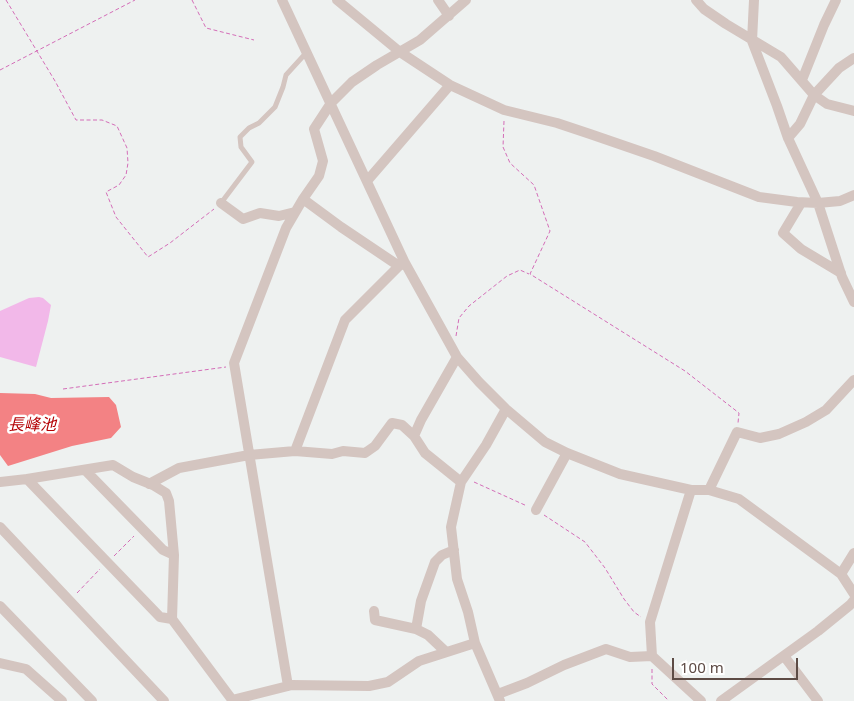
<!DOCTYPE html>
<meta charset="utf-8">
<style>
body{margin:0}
#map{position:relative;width:854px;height:701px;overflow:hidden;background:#eef1f0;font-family:"Noto Sans",sans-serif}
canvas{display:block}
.scale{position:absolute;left:672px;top:658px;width:126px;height:22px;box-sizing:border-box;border:2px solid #5d4b45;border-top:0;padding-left:6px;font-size:15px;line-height:18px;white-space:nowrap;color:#5d4b45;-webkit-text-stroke:4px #fff;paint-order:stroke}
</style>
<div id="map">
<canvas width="854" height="701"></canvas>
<div class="scale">100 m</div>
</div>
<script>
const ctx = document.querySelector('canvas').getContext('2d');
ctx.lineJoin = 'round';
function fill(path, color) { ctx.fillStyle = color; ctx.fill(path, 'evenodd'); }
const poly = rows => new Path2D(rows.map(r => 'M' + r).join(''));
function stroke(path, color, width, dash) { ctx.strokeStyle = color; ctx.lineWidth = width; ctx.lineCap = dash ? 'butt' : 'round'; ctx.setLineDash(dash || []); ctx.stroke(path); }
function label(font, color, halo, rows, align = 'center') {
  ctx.font = font + ' "Noto Sans","Noto Sans JP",sans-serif'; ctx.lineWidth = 5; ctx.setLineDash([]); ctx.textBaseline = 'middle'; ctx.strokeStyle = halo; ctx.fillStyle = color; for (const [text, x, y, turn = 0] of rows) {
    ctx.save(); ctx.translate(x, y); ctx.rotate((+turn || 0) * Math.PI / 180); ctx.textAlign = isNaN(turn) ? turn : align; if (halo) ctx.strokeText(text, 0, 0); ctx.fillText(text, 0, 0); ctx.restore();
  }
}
fill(poly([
 [39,297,43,298,51,305,48,321,36,367,0,357,0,311,29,298]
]), '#f2b8e9');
fill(poly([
 [0,393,35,394,51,398,109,397,116,405,121,427,111,438,72,446,8,466,0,455]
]), '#f38284');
stroke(poly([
 [6,0,55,81,76,120,102,120,117,126,127,148,128,163,126,175,119,185,106,192,116,217,148,257,170,243,214,209],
 [192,0,206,28,254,40],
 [0,70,135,0],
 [504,121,503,147,510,163,534,185,550,231,530,274,685,371,739,413,738,423],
 [456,336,459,318,469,306,507,276,520,270,529,274],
 [63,389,226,367],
 [474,482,527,506],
 [544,515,585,542,605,568,624,599,634,612,641,617],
 [114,556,134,536],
 [77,593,100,569],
 [652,669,652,684,669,701]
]), '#d36db7', 1, [4, 2.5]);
stroke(poly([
 [221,203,252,162,241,147,240,137,249,128,259,123,275,107,283,87,286,75,306,53]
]), '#d4c5c0', 5);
stroke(poly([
 [282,0,405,263,457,357,479,382,506,409,545,442,567,453,620,474,691,490,709,490,739,499,841,574,854,594],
 [337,0,400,52,450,85,504,110,557,123,590,134,654,156,759,197,797,202,818,203,840,201,854,195],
 [438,0,449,16],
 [696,0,704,9,726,24,781,57,814,95,827,104,854,111],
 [754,0,752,41,777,106,788,138,818,203,842,277,854,302],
 [802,80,824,25,836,0],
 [788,138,800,124,814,95,839,68,854,58],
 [367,181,450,85],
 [303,199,341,227,399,266],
 [221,203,243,219,260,213,279,216,295,212],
 [801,203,783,233,801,249,841,273],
 [414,436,421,420,457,357],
 [295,451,345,320,399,266,405,263],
 [85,470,163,550,174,555],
 [0,482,27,479],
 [149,484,179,468,249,455,295,451,332,454,343,451,365,453,375,446,392,423,402,425,414,436,425,453,461,482],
 [691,490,650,622,652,656,701,701],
 [709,490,737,432,760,438,779,434,806,422,826,410,854,380],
 [536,510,567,453],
 [0,527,164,701],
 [841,574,854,553],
 [0,606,92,701],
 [374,611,375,620,416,629,428,635,446,652],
 [172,619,160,617,27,479,113,465,133,477,153,485,166,493,169,501,174,555,172,619,233,701],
 [416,629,421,601,435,562,442,555,454,550],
 [784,656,818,701],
 [0,663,26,669,62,701],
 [288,686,234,363,286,228,303,199,319,176,323,161,314,129,331,103,352,82,377,65,420,40,466,0],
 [498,694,527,683,564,665,606,649,630,657,652,656],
 [232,700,292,685,369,686,388,682,419,661,475,643],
 [500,701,475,643,468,612,457,579,451,527,461,482,486,445,506,409],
 [721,701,818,631,850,605,854,600]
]), '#d4c5c0', 10);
label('italic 16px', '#b40104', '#fff', [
 ["長峰池",32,425]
]);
</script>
